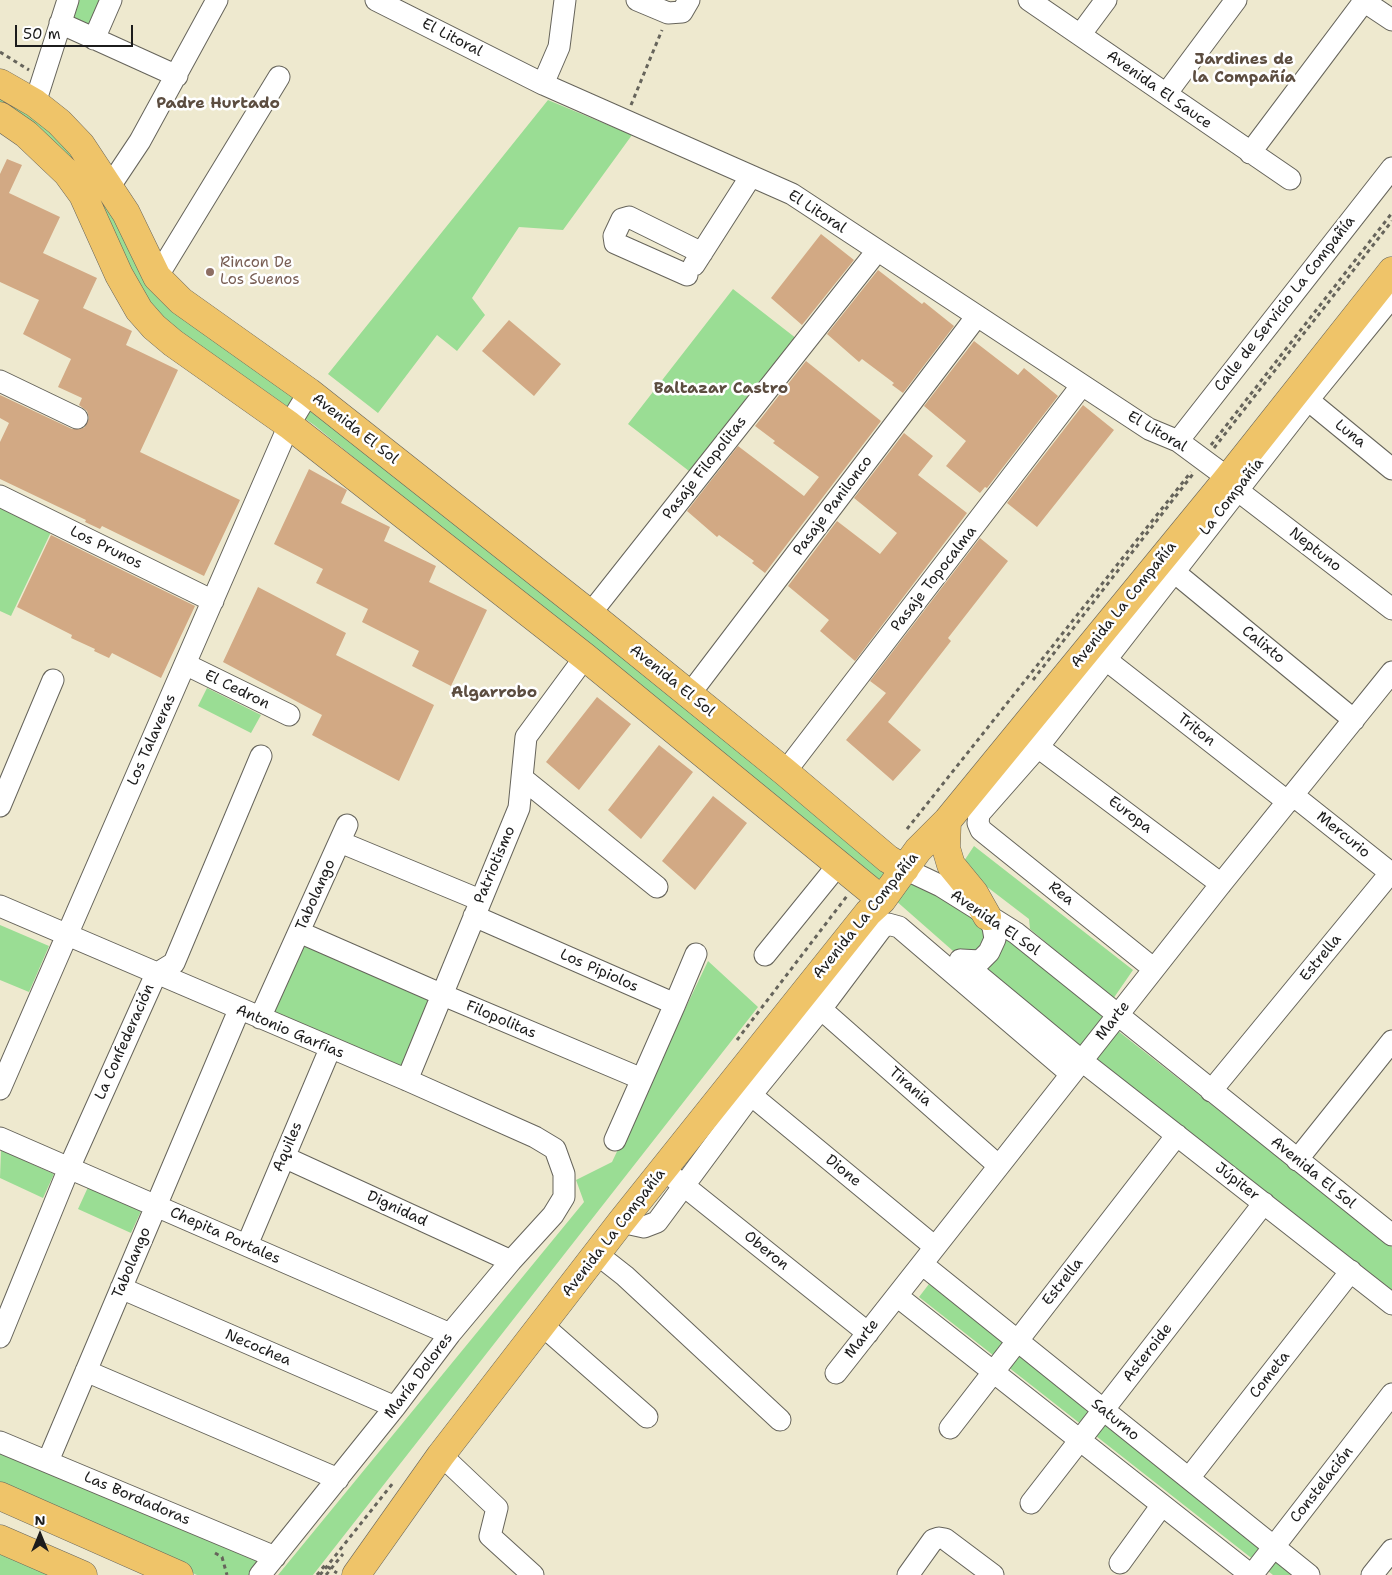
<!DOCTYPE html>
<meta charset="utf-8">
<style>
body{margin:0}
#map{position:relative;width:1392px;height:1575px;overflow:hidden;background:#eee9cf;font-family:"Shantell Sans",sans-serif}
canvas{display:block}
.north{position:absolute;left:15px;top:1510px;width:50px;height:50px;-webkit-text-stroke:4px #fff;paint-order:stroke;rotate:0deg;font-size:14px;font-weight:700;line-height:20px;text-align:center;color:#1c1c1c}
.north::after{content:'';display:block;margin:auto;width:18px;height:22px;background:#1c1c1c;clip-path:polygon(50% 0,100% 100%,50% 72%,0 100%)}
.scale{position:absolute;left:15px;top:25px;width:118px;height:22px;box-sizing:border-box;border:2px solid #1c1c1c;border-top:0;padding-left:6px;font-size:15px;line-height:18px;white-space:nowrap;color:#1c1c1c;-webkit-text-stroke:4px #fff;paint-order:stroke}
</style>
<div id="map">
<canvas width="1392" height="1575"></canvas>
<div class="north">N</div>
<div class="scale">50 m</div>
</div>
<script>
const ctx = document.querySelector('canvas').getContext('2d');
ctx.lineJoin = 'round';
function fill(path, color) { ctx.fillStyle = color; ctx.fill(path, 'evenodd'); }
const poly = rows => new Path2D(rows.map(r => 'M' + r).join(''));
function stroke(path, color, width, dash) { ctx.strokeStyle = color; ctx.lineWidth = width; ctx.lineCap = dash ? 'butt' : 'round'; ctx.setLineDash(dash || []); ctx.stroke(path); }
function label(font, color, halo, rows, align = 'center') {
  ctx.font = font + ' "Shantell Sans",sans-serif'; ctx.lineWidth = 5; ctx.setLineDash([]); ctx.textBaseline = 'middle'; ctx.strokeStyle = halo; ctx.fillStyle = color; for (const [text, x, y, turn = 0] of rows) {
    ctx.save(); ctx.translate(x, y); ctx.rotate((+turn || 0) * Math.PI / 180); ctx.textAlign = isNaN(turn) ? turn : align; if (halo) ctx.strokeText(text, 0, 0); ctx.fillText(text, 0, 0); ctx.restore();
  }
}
fill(poly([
 [68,0,111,0,94,39,60,23],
 [0,91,66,138,148,274,1117,1019,1113,1027,1392,1247,1392,1292,961,958,878,885,314,425,172,326,150,306,107,233,0,109],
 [548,100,632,135,563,230,519,227,472,298,485,315,457,351,437,335,378,413,328,374],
 [733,289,806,346,702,481,628,424],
 [0,508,51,532,11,616,0,611],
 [207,688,261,715,251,733,198,706],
 [974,846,1133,970,1113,999,1030,929,1029,919,965,870,964,861],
 [0,925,49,946,29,992,0,980],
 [299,932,436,992,399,1079,260,1018],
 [708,961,758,1007,313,1575,278,1575,584,1202,576,1180,612,1162],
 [1,1150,54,1174,43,1198,0,1178],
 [89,1185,142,1209,131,1233,78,1209],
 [929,1284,1299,1575,1273,1575,919,1297],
 [0,1451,261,1562,251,1575,197,1575,0,1489],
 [0,1552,54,1575,0,1575]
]), '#9add94');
fill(poly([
 [7,159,22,165,9,193,60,217,43,253,97,278,83,308,132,331,126,345,178,370,140,452,240,500,204,576,102,526,100,529,85,522,86,520,0,479,0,442,9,423,0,418,0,395,72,429,84,428,89,418,87,411,79,405,82,398,58,387,71,359,23,334,39,300,0,282,0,174],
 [821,234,854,260,802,325,771,298],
 [878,270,922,304,924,302,954,326,903,393,892,385,894,383,862,359,859,362,827,334],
 [509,320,561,364,534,396,482,351],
 [974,341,1018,375,1024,368,1058,396,987,488,985,487,980,493,946,466,966,441,924,406],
 [806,361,881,421,765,573,752,563,754,561,719,535,717,537,687,511,738,446,804,496,819,477,773,443,775,441,755,426],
 [1083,405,1114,430,1037,527,1007,503],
 [904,433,933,456,918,475,967,513,855,661,820,631,829,620,788,586,837,521,880,554,897,533,854,498],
 [309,469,347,490,341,503,390,527,384,541,436,566,429,582,487,610,451,686,412,666,419,651,362,622,368,609,316,583,323,569,274,544],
 [51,535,195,606,161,678,112,653,109,658,94,651,95,649,71,638,72,635,17,607],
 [980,538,1008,561,948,638,951,641,888,722,921,750,893,781,846,740,886,693,870,681],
 [258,587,346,633,336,655,434,705,399,781,312,735,322,715,223,662],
 [597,697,631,724,579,790,546,762],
 [659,745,693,772,641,839,608,810],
 [713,796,747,823,695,890,662,861]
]), '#d2a984');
const minor = poly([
 [376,0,543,84,792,194,1149,429,1178,441,1228,478],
 [637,0,668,13,682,12,689,0],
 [1029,0,1290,179],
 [1362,0,1392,20],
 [60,23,177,76],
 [1080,35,1106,0],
 [94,39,111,0],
 [543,84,559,47,565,0],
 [1166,94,1236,0],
 [35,103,68,0],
 [1250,153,1365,0],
 [110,186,140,141,217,0],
 [694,265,751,176],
 [687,275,615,243,614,236,622,219,629,217,702,253],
 [157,277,279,77],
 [0,381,77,418],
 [1308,400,1392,469],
 [1178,441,1392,168],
 [1237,490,1392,609],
 [0,496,213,601],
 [1173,571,1354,720],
 [590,614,877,251],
 [1105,659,1288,802],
 [185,664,289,715],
 [689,695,977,316],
 [1038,747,1221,884],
 [785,772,1082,385],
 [522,778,657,887],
 [1294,796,1392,874],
 [0,806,53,680],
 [340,842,480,900],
 [905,869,941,886,1016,933,1392,1235],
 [0,906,407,1080,535,1137,555,1149,564,1174,564,1197,553,1215,511,1261,450,1334,395,1407,260,1575],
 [474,916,675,1004,696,954],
 [299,932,443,995,642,1079,615,1140],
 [765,955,838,865],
 [960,960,1082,1061,1392,1304],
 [961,960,980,961,989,952,995,939,993,927,987,916],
 [1154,969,981,830,978,823,979,814,1038,747,1308,400,1392,297],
 [821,1009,999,1166],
 [260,1018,347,825],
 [642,1079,675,1004],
 [407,1080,519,808,526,737,585,657],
 [0,1089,289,425,309,392],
 [1211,1091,1392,871],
 [751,1095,935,1247],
 [0,1138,450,1334],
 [284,1157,511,1261],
 [1297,1160,1392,1041],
 [673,1177,868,1333],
 [621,1222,644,1227,657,1222,751,1095,821,1009,881,929,888,924,899,927,1071,1074],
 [247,1245,330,1049],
 [597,1254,625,1276,780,1420],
 [922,1264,1309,1575],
 [121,1288,395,1407],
 [897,1296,1251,1575],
 [542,1325,647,1417],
 [0,1337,69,1168,156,974,174,963,261,756],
 [86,1371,338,1479],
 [836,1373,1221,884,1392,672],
 [950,1428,1177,1135],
 [0,1442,275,1557],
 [441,1455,497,1508,490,1536,533,1575],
 [48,1461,239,1010],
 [1189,1478,1351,1271],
 [1031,1503,1264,1203],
 [1120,1563,1162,1505],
 [908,1575,933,1540,939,1538,945,1539,993,1575],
 [1252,1575,1392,1394],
 [1372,1575,1392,1550]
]);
const major = poly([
 [0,83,35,103,59,122,81,145,126,213,157,277,181,301,309,392,590,614,785,772,888,859,905,869],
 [0,116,26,134,67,173,83,195,119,275,139,310,154,327,173,343,289,425,585,657,882,900],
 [947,821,946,848,951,865,974,893,987,916],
 [0,1496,179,1575],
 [0,1539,83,1575],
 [356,1575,441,1455,621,1222,868,913,882,900,918,850,947,821,1228,478,1392,271]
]);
stroke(minor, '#66645b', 23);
stroke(major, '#66645b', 29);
stroke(poly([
 [0,52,29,70],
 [631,105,662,30],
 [1211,445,1392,213],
 [1214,448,1392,221],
 [1033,680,1193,474],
 [907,829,1191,472],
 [737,1040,847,896],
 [215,1553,222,1557,227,1575],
 [317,1575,325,1565,337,1573],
 [320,1575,393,1483],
 [326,1575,343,1554]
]), '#66645b', 3, [4, 4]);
stroke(minor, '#fff', 21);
stroke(major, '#efc469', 28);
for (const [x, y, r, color] of [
 [210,272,5,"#8d6e63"]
]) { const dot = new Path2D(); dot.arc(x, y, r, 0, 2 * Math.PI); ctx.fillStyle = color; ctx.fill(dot); stroke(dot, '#fff', 2); }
label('15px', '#1c1c1c', '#fff', [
 ["El Litoral",452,38,27],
 ["Avenida El Sauce",1159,90,35],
 ["El Litoral",817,212,33],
 ["Calle de Servicio La Compañía",1285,304,-52],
 ["Avenida El Sol",355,429,38],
 ["El Litoral",1157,432,30],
 ["Luna",1350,434,39],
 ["Pasaje Filopolitas",705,468,-52],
 ["La Compañía",1232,497,-52],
 ["Pasaje Panilonco",833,506,-53],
 ["Los Prunos",106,548,26],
 ["Neptuno",1315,550,38],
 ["Pasaje Topocalma",934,579,-52],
 ["Avenida La Compañía",1124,605,-51],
 ["Calixto",1263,645,39],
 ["Avenida El Sol",672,681,39],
 ["El Cedron",237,690,26],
 ["Triton",1196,730,38],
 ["Los Talaveras",152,740,-66],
 ["Europa",1130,815,37],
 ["Mercurio",1343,835,39],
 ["Patriotismo",495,865,-67],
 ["Rea",1061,894,39],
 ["Tabolango",316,895,-66],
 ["Avenida La Compañía",866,916,-51],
 ["Avenida El Sol",995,923,34],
 ["Estrella",1321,958,-51],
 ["Los Pipiolos",599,971,24],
 ["Filopolitas",501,1020,23],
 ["Marte",1113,1021,-52],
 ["Antonio Garfias",290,1032,23],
 ["La Confederación",125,1042,-66],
 ["Tirania",910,1087,41],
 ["Aquiles",288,1147,-67],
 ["Dione",843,1171,39],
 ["Avenida El Sol",1313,1173,39],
 ["Júpiter",1237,1182,38],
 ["Dignidad",397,1209,25],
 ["Avenida La Compañía",614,1233,-52],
 ["Chepita Portales",225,1236,24],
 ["Oberon",766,1251,39],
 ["Tabolango",132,1263,-67],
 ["Estrella",1063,1282,-52],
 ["Marte",862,1339,-52],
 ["Necochea",258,1348,23],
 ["Asteroide",1148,1353,-52],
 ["Cometa",1270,1375,-52],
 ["María Dolores",419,1376,-53],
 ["Saturno",1115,1420,39],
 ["Constelación",1322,1485,-52],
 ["Las Bordadoras",137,1499,23]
]);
label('15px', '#785e54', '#fff', [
 ["Rincon De",220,263],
 ["Los Suenos",220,280]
], 'left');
label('bold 16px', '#5c4d40', '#fff', [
 ["Jardines de",1244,60],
 ["la Compañía",1244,78],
 ["Padre Hurtado",218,104],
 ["Baltazar Castro",721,389],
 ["Algarrobo",494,693]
]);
</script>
